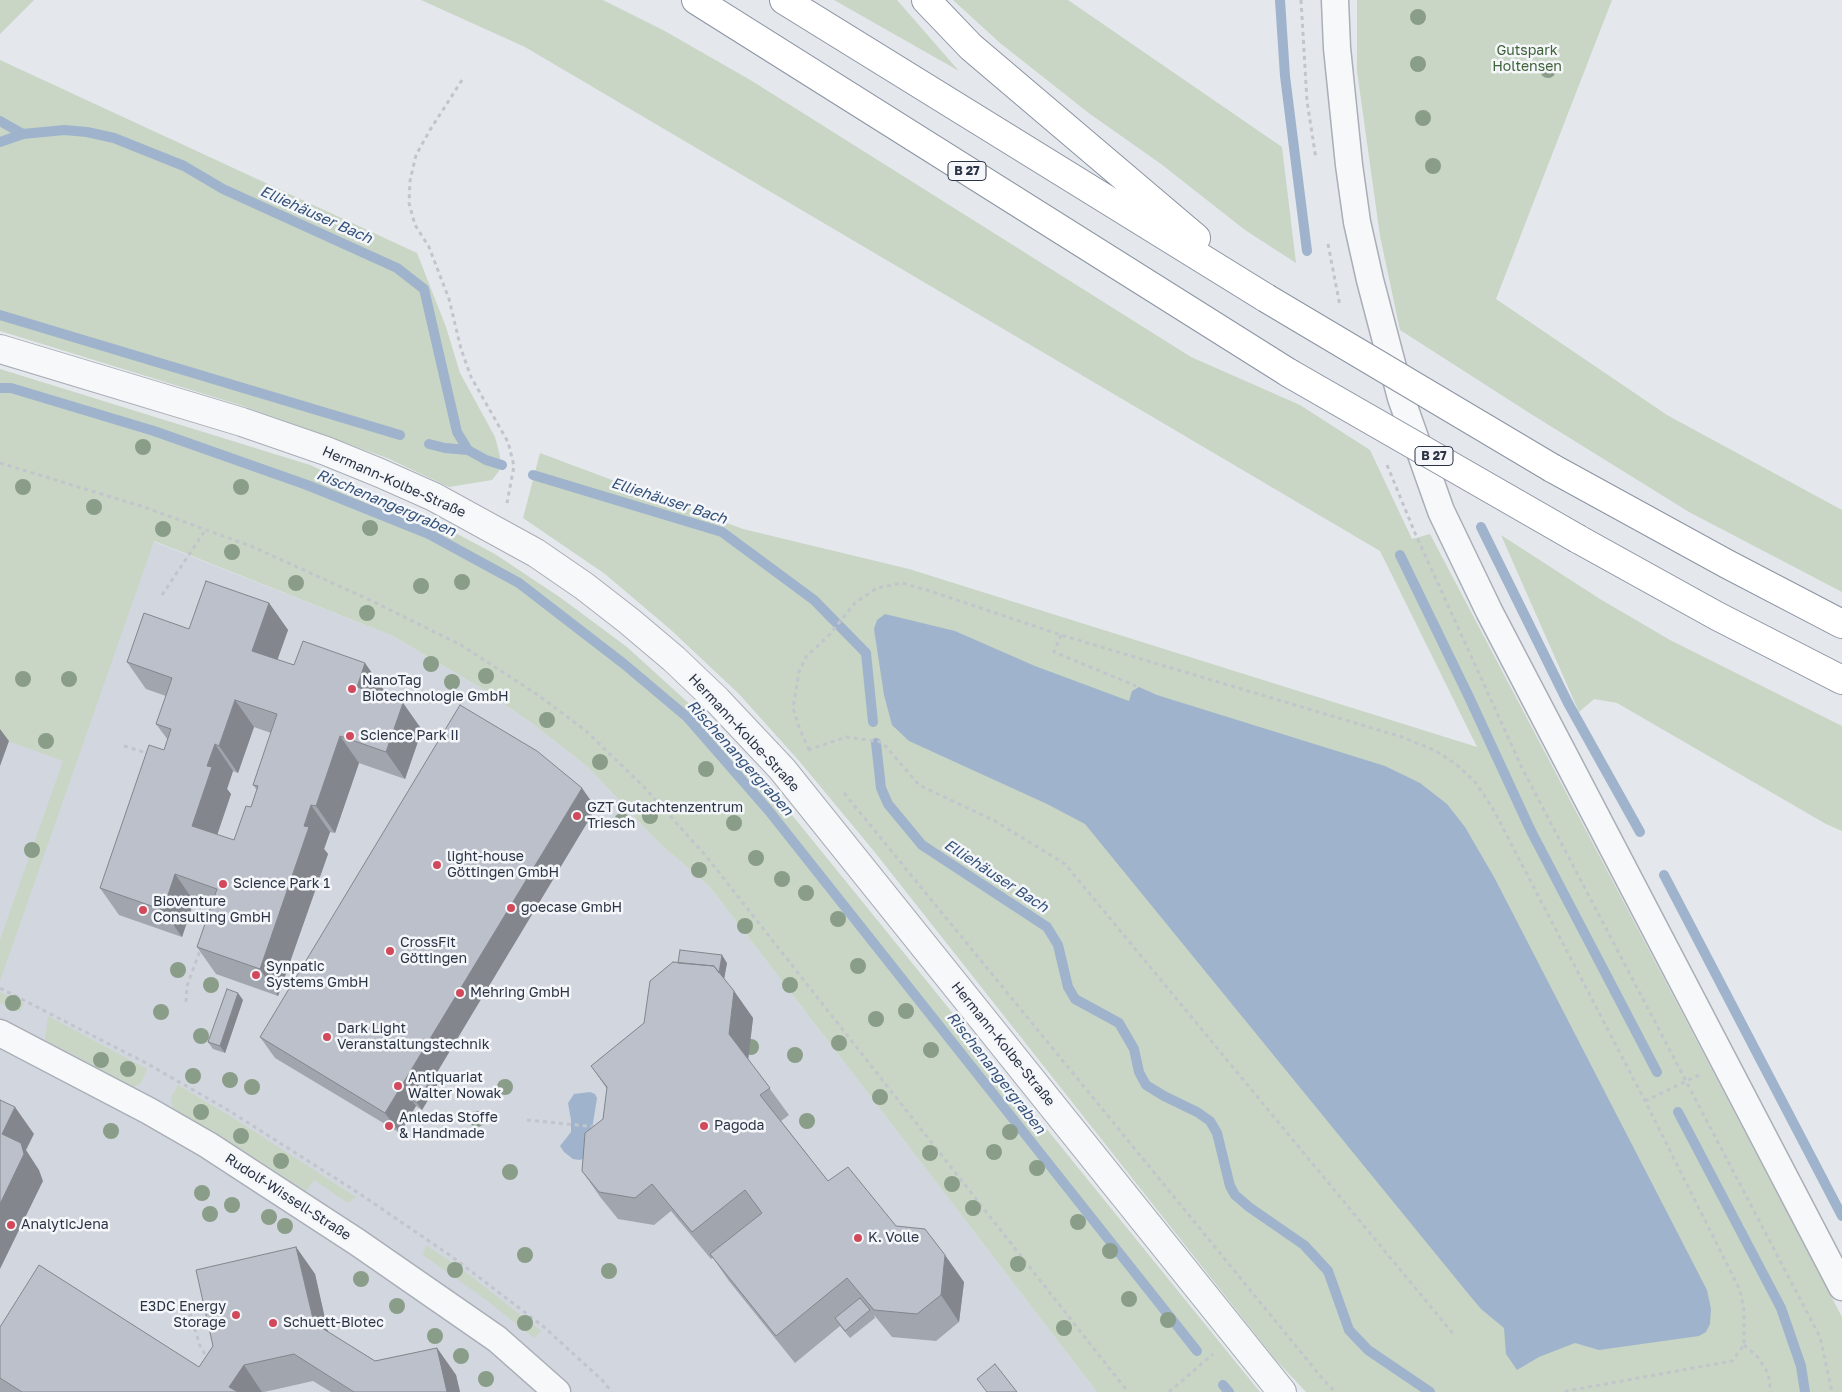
<!DOCTYPE html>
<meta charset="utf-8">
<style>
body{margin:0}
canvas{display:block;background:#e4e7ec}
</style>
<canvas width="1842" height="1392"></canvas>
<script>
const ctx = document.querySelector('canvas').getContext('2d');
ctx.lineJoin = 'round';
function fill(path, color) { ctx.fillStyle = color; ctx.fill(path, 'evenodd'); }
const poly = rows => new Path2D(rows.map(r => 'M' + r).join(''));
function stroke(path, color, width, dash) { ctx.strokeStyle = color; ctx.lineWidth = width; ctx.lineCap = dash ? 'butt' : 'round'; ctx.setLineDash(dash || []); ctx.stroke(path); }
function label(font, color, halo, rows, align = 'center') {
  ctx.font = font + ' "Golos Text",sans-serif'; ctx.lineWidth = 5; ctx.setLineDash([]); ctx.textBaseline = 'middle'; ctx.strokeStyle = halo; ctx.fillStyle = color; for (const [text, x, y, turn = 0] of rows) {
    ctx.save(); ctx.translate(x, y); ctx.rotate((+turn || 0) * Math.PI / 180); ctx.textAlign = isNaN(turn) ? turn : align; if (halo) ctx.strokeText(text, 0, 0); ctx.fillText(text, 0, 0); ctx.restore();
  }
}
fill(poly([
 [0,491,99,520,393,636,481,688,533,724,589,768,658,842,710,887,1097,1392,0,1392]
]), '#d2d6de');
fill(poly([
 [0,0,34,0,0,34],
 [421,0,603,0,663,30,752,81,1191,357,1300,405,1370,450,1412,539,1430,534,1842,1317,1842,1392,1306,1392,1275,1359,873,850,800,762,739,694,671,630,605,574,523,518,540,453,743,529,909,569,1477,747,1380,551,525,47],
 [834,0,897,0,959,71],
 [953,0,1068,0,1282,147,1296,263,1245,230,1161,164,1090,114,1000,43],
 [1357,0,1612,0,1496,299,1667,415,1842,510,1842,592,1689,512,1531,414,1400,330,1380,236,1357,71],
 [0,60,417,253,446,327,460,373,495,437,500,456,499,471,492,480,449,487,387,458,243,406,0,331],
 [0,369,310,465,412,510,495,554,561,598,627,647,694,708,775,794,1260,1392,1097,1392,710,887,658,842,589,768,533,724,481,688,393,636,154,541,0,981,0,940,63,761,0,738],
 [1501,535,1600,599,1670,640,1842,726,1842,831,1826,824,1617,703,1594,699,1579,712],
 [0,992,24,1003,20,1012,0,1003],
 [48,1016,147,1069,141,1083,134,1087,45,1040],
 [178,1085,235,1119,356,1197,348,1203,314,1180,306,1191,224,1138,173,1109,171,1097],
 [426,1245,463,1270,541,1331,534,1338,485,1299,423,1255]
]), '#c9d6c5');
fill(poly([
 [885,614,955,631,1035,666,1129,701,1132,691,1139,687,1157,695,1385,766,1420,783,1447,804,1465,827,1494,877,1707,1290,1711,1309,1710,1324,1706,1332,1699,1336,1599,1350,1575,1343,1539,1357,1517,1370,1506,1354,1504,1328,1481,1309,1466,1291,1085,824,1047,804,909,741,892,725,884,695,874,629,877,620],
 [590,1092,595,1094,597,1098,588,1154,585,1158,580,1160,573,1159,564,1152,560,1146,571,1132,571,1120,568,1103,574,1094]
]), '#9fb4cc');
stroke(poly([
 [1280,0,1285,76,1307,251],
 [0,121,23,134,64,130,87,132,114,138,184,166,223,189,397,268,424,289,457,432,468,450,486,460,502,465],
 [0,142,23,134],
 [0,315,400,435],
 [0,388,11,388,154,431,307,485,429,534,519,583,624,664,687,717,769,811,1197,1351],
 [429,444,445,448,468,450],
 [533,475,722,532,814,600,866,653,873,722],
 [1481,527,1568,703,1640,832],
 [1400,555,1469,697,1531,831,1657,1072],
 [876,743,881,788,888,804,922,845,1047,927,1058,945,1068,987,1075,999,1119,1023,1134,1049,1139,1072,1146,1085,1164,1096,1197,1112,1210,1121,1217,1133,1230,1186,1235,1195,1249,1207,1304,1245,1328,1271,1349,1330,1368,1350,1430,1392],
 [1664,875,1842,1216],
 [1678,1112,1781,1308,1801,1366,1805,1392],
 [1223,1385,1229,1392]
]), '#9fb4cc', 10);
const minor = poly([
 [1335,0,1337,48,1349,165,1357,222,1370,280,1401,398,1441,511,1489,611,1842,1287],
 [0,1033,149,1111,208,1145,357,1242,497,1339,557,1392]
]);
const tertiary = poly([
 [0,349,242,422,326,451,380,473,434,497,536,553,584,586,629,621,674,659,717,700,782,769,1282,1392]
]);
const trunk = poly([
 [696,0,1289,373],
 [784,0,1266,298],
 [926,0,971,47,1196,238],
 [1552,468,1727,564,1842,624],
 [1578,539,1717,616,1842,680]
]);
stroke(minor, '#a9aeb7', 29);
stroke(tertiary, '#a9aeb7', 30);
stroke(trunk, '#8b94a3', 30);
stroke(poly([
 [1301,0,1307,101,1316,159],
 [462,80,430,130,416,155,410,181,409,203,415,225,429,247,449,299,461,349,471,377,508,442,514,466,507,503],
 [1328,244,1340,306],
 [0,463,144,507,253,547,372,601,461,645,538,695,585,730,644,787,706,856,1128,1392],
 [1387,465,1415,533,1523,770,1820,1337,1832,1392],
 [162,595,206,529],
 [1061,635,1054,652,1136,686],
 [124,746,150,754],
 [808,750,846,737,882,742,919,785,995,821,1065,864,1455,1336],
 [809,750,799,727,793,708,799,672,806,657,830,634,855,603,877,588,902,583,927,590,1061,635,1402,737,1436,751,1457,765,1475,782,1492,807,1645,1101,1740,1290,1744,1311,1744,1345,1732,1361,1561,1392],
 [844,793,1322,1378,1335,1392],
 [0,988,146,1063,228,1110,357,1192,451,1256,544,1327,602,1380,612,1392],
 [186,1002,187,986,201,948],
 [1645,1101,1699,1075],
 [527,1120,596,1127],
 [190,1313,200,1346,208,1359],
 [1744,1345,1757,1356,1768,1373,1771,1392],
 [1169,1392,1213,1354]
]), '#c2c5cb', 3, [4, 4]);
stroke(minor, '#f7f8fa', 26);
stroke(tertiary, '#f7f8fa', 28);
stroke(trunk, '#fff', 28);
const trunkBridge = poly([
 [1266,298,1552,468],
 [1289,373,1578,539]
]);
stroke(trunkBridge, '#8b94a3', 30, []);
stroke(trunkBridge, '#fff', 28);
ctx.fillStyle = '#899d89';
for (const [x, y] of [
 [1418,17],
 [1418,64],
 [1548,70],
 [1423,118],
 [1433,166],
 [143,447],
 [23,487],
 [241,487],
 [94,507],
 [370,528],
 [163,529],
 [232,552],
 [462,582],
 [296,583],
 [421,586],
 [367,613],
 [431,664],
 [486,676],
 [23,679],
 [69,679],
 [452,682],
 [547,720],
 [46,741],
 [600,762],
 [706,769],
 [650,816],
 [622,821],
 [734,823],
 [32,850],
 [756,858],
 [699,870],
 [782,879],
 [806,893],
 [838,919],
 [745,926],
 [858,966],
 [178,970],
 [211,985],
 [790,985],
 [13,1003],
 [906,1011],
 [161,1012],
 [876,1019],
 [201,1036],
 [839,1043],
 [751,1047],
 [931,1050],
 [795,1055],
 [101,1060],
 [128,1069],
 [193,1076],
 [230,1080],
 [252,1087],
 [505,1087],
 [880,1097],
 [201,1112],
 [477,1119],
 [807,1121],
 [111,1131],
 [1010,1132],
 [241,1136],
 [994,1152],
 [930,1153],
 [281,1161],
 [1037,1168],
 [510,1172],
 [952,1184],
 [202,1193],
 [232,1205],
 [973,1208],
 [210,1214],
 [269,1217],
 [1078,1222],
 [285,1226],
 [1110,1251],
 [525,1255],
 [1018,1264],
 [455,1270],
 [609,1271],
 [361,1279],
 [1129,1299],
 [397,1306],
 [1168,1320],
 [525,1323],
 [1064,1328],
 [435,1336],
 [461,1356],
 [486,1379]
]) { ctx.beginPath(); ctx.arc(x, y, 8, 0, 2 * Math.PI); ctx.fill(); }
fill(poly([
 [269,603,288,630,277,660,294,665,384,690,382,696,403,703,422,730,405,779,359,763,335,833,330,832,324,849,328,854,278,996,216,974,197,947,211,907,194,901,182,937,119,915,100,888,164,750,168,740,156,724,166,696,146,689,127,662],
 [254,727,271,733,253,785,257,790,251,807,234,840,217,835,231,794,227,789,233,771,238,773],
 [596,808,433,1079,437,1085,422,1110,416,1106,400,1133,275,1058,260,1037],
 [727,963,724,979,734,991,753,1018,748,1059,789,1115,781,1121,828,1181,896,1226,964,1282,959,1322,936,1341,892,1337,874,1315,875,1318,850,1338,840,1326,795,1363,729,1281,713,1258,711,1259,671,1211,654,1225,618,1219,601,1198,582,1171,603,1119,607,1089,591,1066,644,1023],
 [243,1000,225,1053,213,1049,208,1042],
 [296,1247,315,1274,328,1332,375,1361,437,1348,456,1375,460,1392,331,1392,313,1381,264,1392,0,1392,0,1327,199,1367]
]), '#a1a5ae');
fill(poly([
 [269,603,288,630,271,678,252,651],
 [365,663,384,690,376,714,357,687],
 [235,700,254,727,238,773,219,746],
 [403,703,422,730,405,779,386,752],
 [0,729,9,741,0,766],
 [340,736,359,763,335,833,316,806],
 [215,744,233,771,227,789,231,794,211,853,192,826,207,766],
 [582,788,596,808,433,1079,437,1085,422,1110,417,1103,411,1099,416,1106,400,1133,385,1113],
 [311,805,330,832,324,849,328,854,278,996,260,969],
 [175,874,194,901,182,937,163,910],
 [722,955,727,963,723,985,718,978],
 [734,991,753,1018,748,1061,729,1034],
 [238,993,243,1000,225,1053,220,1046],
 [15,1107,34,1134,26,1150,39,1170,43,1181,0,1269,0,1204,2,1134],
 [296,1247,315,1274,332,1350,314,1323],
 [945,1255,964,1282,959,1322,941,1295],
 [437,1348,456,1375,460,1392,447,1392],
 [244,1365,262,1392,233,1392,229,1387]
]), '#83868d');
const building = poly([
 [206,581,269,603,252,651,294,665,303,641,365,663,357,687,403,703,386,752,340,736,316,806,311,805,304,826,309,827,260,969,197,947,217,889,175,874,163,910,100,888,149,745,164,750,171,729,156,724,172,678,127,662,144,613,189,629,206,581],
 [235,700,277,714,253,785,258,786,251,807,246,806,234,840,192,826,212,767,207,766,215,744,219,746,235,700],
 [460,705,537,751,582,788,385,1113,260,1037,460,705],
 [680,950,722,955,719,973,714,966,678,963,680,950],
 [673,962,714,966,734,991,729,1034,770,1088,760,1095,828,1181,848,1167,896,1226,925,1229,945,1255,941,1295,917,1314,874,1310,847,1278,776,1336,710,1254,762,1213,745,1190,692,1232,652,1184,635,1198,599,1192,582,1171,585,1133,603,1119,607,1087,591,1066,644,1023,650,981,673,962],
 [227,989,238,993,220,1046,208,1042,227,989],
 [426,1074,432,1077,417,1103,411,1099,426,1074],
 [0,1100,15,1107,2,1134,21,1143,24,1154,0,1204,0,1100],
 [296,1247,314,1323,375,1361,437,1348,447,1392,354,1392,294,1354,244,1365,229,1387,238,1392,22,1392,0,1378,0,1327,39,1265,199,1367,213,1346,196,1270,296,1247],
 [860,1298,870,1310,845,1331,835,1318,860,1298],
 [995,1364,1017,1392,987,1392,977,1379,995,1364]
]);
fill(building, '#bbc0ca');
stroke(building, '#83868d', 1);
for (const [x, y, r, color] of [
 [352,689,5,"#d1495b"],
 [350,736,5,"#d1495b"],
 [577,816,5,"#d1495b"],
 [437,865,5,"#d1495b"],
 [223,884,5,"#d1495b"],
 [511,908,5,"#d1495b"],
 [143,910,5,"#d1495b"],
 [390,951,5,"#d1495b"],
 [256,975,5,"#d1495b"],
 [460,993,5,"#d1495b"],
 [327,1037,5,"#d1495b"],
 [398,1086,5,"#d1495b"],
 [389,1126,5,"#d1495b"],
 [704,1126,5,"#d1495b"],
 [11,1225,5,"#d1495b"],
 [858,1238,5,"#d1495b"],
 [236,1315,5,"#d1495b"],
 [273,1323,5,"#d1495b"]
]) { const dot = new Path2D(); dot.arc(x, y, r, 0, 2 * Math.PI); ctx.fillStyle = color; ctx.fill(dot); stroke(dot, '#f4f6f9', 2); }
for (const [x, y, w] of [
 [967,171,38],
 [1434,456,38]
]) { const box = new Path2D(); box.roundRect(x - w / 2, y - 9.5, w, 19, 4); ctx.fillStyle = '#f4f6f9'; ctx.fill(box); stroke(box, '#2b3445', 1); }
label('bold 12px', '#2b3445', null, [
 ["B 27",967,171],
 ["B 27",1434,456]
]);
label('14px', '#3f6138', '#f4f6f9', [
 ["Gutspark",1527,51],
 ["Holtensen",1527,67]
]);
label('14px', '#2b3445', '#f4f6f9', [
 ["Hermann-Kolbe-Straße",394,482,24],
 ["Hermann-Kolbe-Straße",744,733,47],
 ["Hermann-Kolbe-Straße",1003,1044,51],
 ["Rudolf-Wissell-Straße",288,1197,33]
]);
label('14px', '#2b3445', '#f4f6f9', [
 ["NanoTag",362,681],
 ["Biotechnologie GmbH",362,697],
 ["Science Park II",360,736],
 ["GZT Gutachtenzentrum",587,808],
 ["Triesch",587,824],
 ["light-house",447,857],
 ["Göttingen GmbH",447,873],
 ["Science Park 1",233,884],
 ["Bioventure",153,902],
 ["Consulting GmbH",153,918],
 ["goecase GmbH",521,908],
 ["CrossFit",400,943],
 ["Göttingen",400,959],
 ["Synpatic",266,967],
 ["Systems GmbH",266,983],
 ["Mehring GmbH",470,993],
 ["Dark Light",337,1029],
 ["Veranstaltungstechnik",337,1045],
 ["Antiquariat",408,1078],
 ["Walter Nowak",408,1094],
 ["Anledas Stoffe",399,1118],
 ["& Handmade",399,1134],
 ["Pagoda",714,1126],
 ["AnalyticJena",21,1225],
 ["K. Volle",868,1238],
 ["E3DC Energy",226,1307,"right"],
 ["Storage",226,1323,"right"],
 ["Schuett-Biotec",283,1323]
], 'left');
label('italic 15px', '#34527a', '#f4f6f9', [
 ["Elliehäuser Bach",316,215,24],
 ["Elliehäuser Bach",669,501,18],
 ["Rischenangergraben",386,503,23],
 ["Rischenangergraben",740,758,48],
 ["Elliehäuser Bach",996,876,33],
 ["Rischenangergraben",996,1073,52]
]);
</script>
